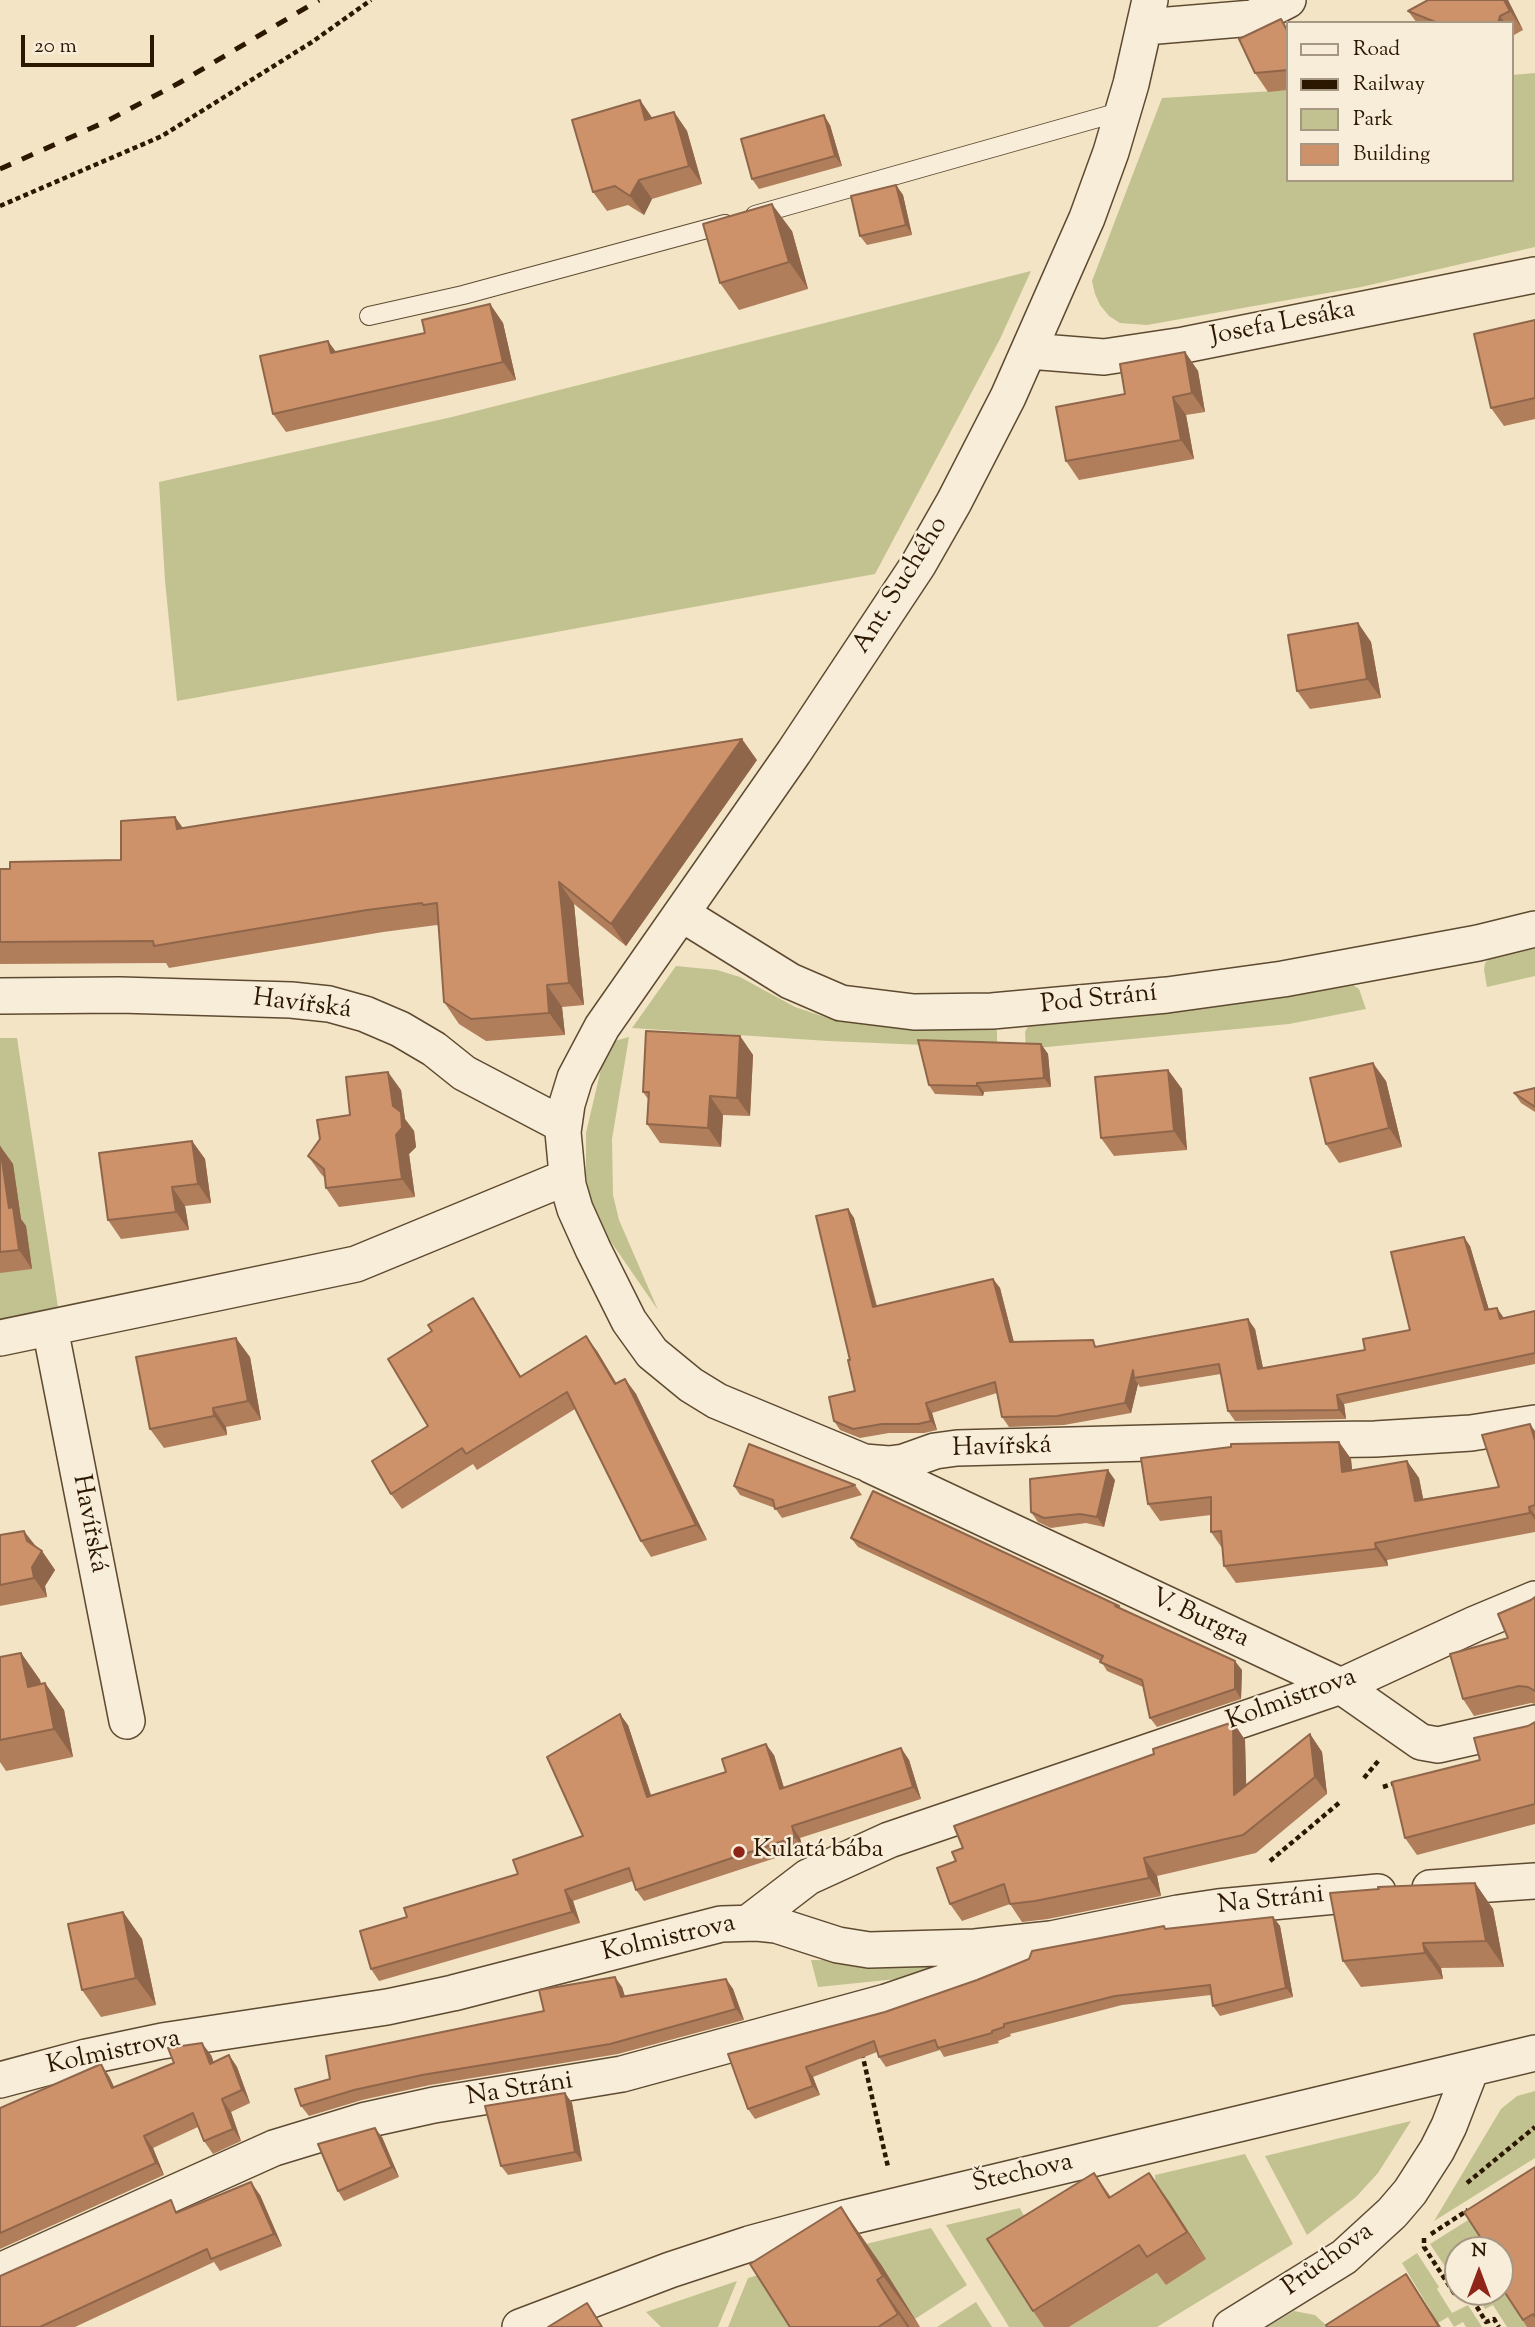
<!DOCTYPE html>
<meta charset="utf-8">
<style>
body{margin:0}
#map{position:relative;width:1535px;height:2327px;overflow:hidden;background:#f3e4c5;font-family:"Sorts Mill Goudy",serif}
canvas{display:block}
.legend{position:absolute;left:1286px;top:21px;width:228px;height:161px;box-sizing:border-box;background:#f7edd9;border:2px solid #a69782;margin:0;padding:9px 12px;list-style:none;font-size:21px;color:#2c1700}
.legend li{display:flex;align-items:center;gap:14px;height:35px}
.legend b{width:35px;border:2px solid #a69782}
.north{position:absolute;left:1444px;top:2236px;width:70px;height:70px;box-sizing:border-box;background:#f7edd9;border:2px solid #a69782;border-radius:50%;rotate:0deg;font-size:19px;font-weight:700;line-height:28px;text-align:center;color:#2c1700}
.north::after{content:'';display:block;margin:auto;width:24px;height:32px;background:#8f2418;clip-path:polygon(50% 0,100% 100%,50% 72%,0 100%)}
.scale{position:absolute;left:21px;top:35px;width:133px;height:32px;box-sizing:border-box;border:4px solid #2c1700;border-top:0;padding-left:9px;font-size:21px;line-height:24px;white-space:nowrap;color:#2c1700;-webkit-text-stroke:5px #f7edd9;paint-order:stroke}
</style>
<div id="map">
<canvas width="1535" height="2327"></canvas>
<ul class="legend">
<li><b style="height:9px;background:#f7edd9"></b>Road</li>
<li><b style="height:9px;background:#2c1700"></b>Railway</li>
<li><b style="height:19px;background:#c2c290"></b>Park</li>
<li><b style="height:19px;background:#ce926b"></b>Building</li>
</ul>
<div class="north">N</div>
<div class="scale">20 m</div>
</div>
<script>
const ctx = document.querySelector('canvas').getContext('2d');
ctx.lineJoin = 'round';
function fill(path, color) { ctx.fillStyle = color; ctx.fill(path, 'evenodd'); }
const poly = rows => new Path2D(rows.map(r => 'M' + r).join(''));
function stroke(path, color, width, dash) { ctx.strokeStyle = color; ctx.lineWidth = width; ctx.lineCap = dash ? 'butt' : 'round'; ctx.setLineDash(dash || []); ctx.stroke(path); }
function label(font, color, halo, rows, align = 'center') {
  ctx.font = font + ' "Sorts Mill Goudy",serif'; ctx.lineWidth = 5; ctx.setLineDash([]); ctx.textBaseline = 'middle'; ctx.strokeStyle = halo; ctx.fillStyle = color; for (const [text, x, y, turn = 0] of rows) {
    ctx.save(); ctx.translate(x, y); ctx.rotate((+turn || 0) * Math.PI / 180); ctx.textAlign = isNaN(turn) ? turn : align; if (halo) ctx.strokeText(text, 0, 0); ctx.fillText(text, 0, 0); ctx.restore();
  }
}
fill(poly([
 [1535,73,1535,247,1361,287,1147,325,1120,323,1109,316,1100,305,1095,294,1092,281,1162,98,1288,90,1288,180,1512,180,1512,75],
 [1031,271,1000,339,875,574,177,701,165,581,159,482,452,417],
 [1535,947,1535,976,1487,987,1484,970,1485,963,1490,958],
 [676,966,717,970,740,977,795,1007,837,1021,893,1027,993,1027,997,1031,997,1048,828,1041,632,1028],
 [1350,983,1359,989,1366,1009,1289,1024,1026,1049,1025,1032,1029,1024],
 [629,1037,612,1139,613,1195,619,1220,658,1310,598,1223,590,1200,586,1175,586,1133,607,1043],
 [0,1038,17,1038,58,1307,0,1319],
 [811,1960,954,1961,917,1977,818,1987],
 [1535,2091,1535,2158,1434,2221,1501,2109,1517,2096],
 [1411,2121,1378,2173,1356,2197,1307,2235,1265,2156],
 [1245,2154,1293,2244,1157,2327,1069,2327,1159,2272,1155,2175],
 [1535,2178,1491,2250,1458,2250,1458,2275,1452,2277,1430,2244],
 [1020,2208,1025,2218,1045,2327,1009,2327,946,2225],
 [931,2228,967,2285,915,2319,882,2266,793,2327,728,2327,748,2278,858,2246],
 [1417,2253,1439,2287,1437,2289,1452,2313,1468,2305,1482,2327,1466,2327,1463,2322,1454,2327,1448,2317,1438,2323,1402,2263],
 [1500,2265,1529,2327,1507,2327,1493,2305,1485,2309,1475,2292,1500,2292],
 [737,2281,718,2327,661,2327,646,2312],
 [976,2302,992,2327,937,2327],
 [1294,2311,1315,2315,1328,2327,1267,2327]
]), '#c2c290');
const service = poly([
 [755,215,1123,111],
 [369,316,463,295,725,224]
]);
const minor = poly([
 [1150,0,1131,84,1111,152,1087,218,1008,397,954,502,918,565,794,752,602,1027,575,1078,567,1104,563,1132,568,1185,575,1209,593,1249,629,1321,652,1353,691,1385,717,1401,864,1462,889,1464,904,1462,935,1451,957,1448,1225,1441,1375,1439,1471,1433,1535,1423],
 [1145,27,1253,18,1288,0],
 [1029,351,1104,357,1184,345,1535,275],
 [682,914,790,981,841,1003,914,1012,992,1011,1167,995,1283,979,1478,943,1535,929],
 [0,996,120,995,291,1000,329,1004,365,1014,400,1029,434,1049,464,1073,563,1125],
 [50,1328,127,1721],
 [0,1338,356,1264,567,1177],
 [870,1465,1341,1686,1421,1742,1438,1745,1535,1723],
 [1430,1888,1535,1881],
 [748,1923,808,1877,889,1840,1341,1686,1475,1624,1535,1599],
 [0,2080,86,2057,162,2041,387,2007,453,1993,721,1924,757,1923,776,1925,838,1945,869,1950,975,1947,1051,1939,1178,1913,1218,1907,1378,1892],
 [0,2271,274,2148,366,2120,434,2105,622,2074,886,2002,977,1971,1021,1952],
 [520,2327,670,2270,749,2244,845,2218,1535,2053],
 [1231,2327,1344,2257,1392,2213,1410,2192,1437,2150,1449,2126,1471,2069]
]);
stroke(service, '#5e4a31', 20);
stroke(minor, '#5e4a31', 38);
stroke(poly([
 [0,206,162,136,312,42,371,0],
 [1364,1778,1379,1760],
 [1383,1787,1398,1782],
 [1270,1861,1339,1803],
 [862,2053,888,2167],
 [1467,2183,1535,2127],
 [1431,2234,1468,2210],
 [1424,2238,1424,2247,1454,2293,1458,2291],
 [1468,2292,1486,2322,1494,2319,1499,2327]
]), '#2c1700', 4.5, [5, 3.5]);
stroke(service, '#f7edd9', 18);
stroke(minor, '#f7edd9', 35);
stroke(poly([
 [0,169,105,122,179,83,319,0]
]), '#2c1700', 5, [12, 12]);
fill(poly([
 [1428,0,1508,0,1523,30,1514,35,1512,39,1512,23,1417,23,1408,11],
 [1288,28,1288,90,1268,92,1255,73],
 [640,100,652,118,674,112,687,131,702,184,652,199,644,215,628,205,607,211,593,192],
 [830,125,842,166,759,189,752,179],
 [896,185,903,195,912,235,867,245,860,236],
 [792,231,808,289,739,310,720,283],
 [490,304,503,323,516,380,286,432,273,414,337,352,425,333],
 [1535,320,1535,419,1504,426,1491,408],
 [1185,352,1198,371,1205,412,1186,415,1194,459,1079,480,1066,461,1125,394],
 [1358,623,1371,642,1381,698,1310,709,1297,691],
 [757,760,626,946,574,904,584,1005,562,1007,565,1035,486,1041,459,1024,444,1002,439,927,437,925,383,932,169,968,166,963,0,964,0,869,121,860,175,817,183,828],
 [740,1036,753,1055,750,1116,723,1115,721,1147,660,1143,647,1124,648,1099,643,1092],
 [1041,1044,1048,1054,1051,1087,984,1092,983,1096,935,1094,929,1085],
 [1168,1070,1182,1089,1187,1150,1114,1156,1101,1138],
 [1386,1081,1402,1147,1339,1163,1326,1144],
 [1535,1088,1535,1112,1521,1103,1514,1093],
 [401,1090,405,1119,414,1131,416,1147,409,1154,415,1197,339,1207,326,1188,325,1178,321,1174,308,1156],
 [192,1141,205,1159,211,1203,185,1206,189,1230,121,1239,108,1220],
 [0,1146,13,1164,21,1219,26,1226,32,1269,0,1273],
 [848,1209,854,1218,877,1306,993,1279,1000,1288,1014,1342,1098,1346,1255,1329,1263,1368,1365,1350,1410,1330,1470,1246,1489,1310,1504,1318,1535,1311,1535,1364,1344,1404,1346,1419,1235,1421,1228,1411,1221,1374,1140,1387,1138,1384,1131,1413,1064,1425,1009,1427,1002,1417,997,1393,932,1413,937,1430,924,1433,889,1433,860,1438,840,1430,834,1421,855,1391,850,1360],
 [473,1298,483,1313,521,1377,597,1351,617,1384,625,1379,636,1394,707,1540,651,1557,641,1541,575,1409,477,1470,473,1464,402,1509,391,1494,428,1426,432,1331],
 [250,1357,261,1420,226,1427,227,1435,164,1448,150,1429],
 [1535,1431,1535,1532,1387,1560,1388,1566,1236,1583,1224,1566,1222,1548,1211,1532,1211,1515,1160,1521,1148,1504,1339,1442,1351,1459,1352,1470,1407,1461,1419,1478,1423,1499,1499,1487],
 [1115,1480,1104,1527,1086,1523,1051,1528,1038,1522,1031,1512],
 [855,1485,862,1495,782,1518,775,1508,740,1495,734,1486],
 [0,1534,0,1535,36,1548,42,1551,55,1570,45,1586,47,1597,0,1606],
 [851,1538,1119,1606,1122,1610,1242,1670,1241,1699,1157,1727,1150,1718,1143,1687,1107,1671,1101,1661,858,1547],
 [1535,1597,1535,1704,1531,1703,1474,1716,1463,1699,1508,1638,1531,1600],
 [21,1653,40,1680,41,1684,45,1683,64,1710,73,1757,6,1771,0,1762,0,1657],
 [1233,1722,1245,1740,1246,1785,1310,1734,1322,1752,1327,1794,1256,1853,1157,1876,1161,1896,1048,1919,1022,1922,1010,1904,962,1921,950,1904,956,1861,963,1848,1154,1754],
 [1535,1722,1535,1824,1417,1855,1405,1838,1480,1760,1528,1726],
 [628,1725,651,1795,726,1772,774,1755,784,1788,901,1748,909,1760,921,1799,800,1838,803,1849,644,1901,636,1890,633,1881,573,1901,580,1923,379,1981,371,1969,407,1917,518,1874,583,1836],
 [1475,1883,1493,1909,1504,1967,1441,1968,1443,1979,1361,1987,1343,1961],
 [123,1912,142,1939,156,2005,101,2017,82,1990],
 [1273,1917,1280,1926,1293,1997,1220,2016,1213,2006,1211,1995,1122,2005,1010,2034,1011,2036,998,2041,999,2043,944,2057,940,2050,886,2067,879,2057,877,2052,813,2077,820,2095,755,2119,748,2109,885,2012,1166,1929],
 [726,1979,733,1989,744,2020,618,2054,430,2085,362,2100,309,2116,301,2106,544,2011,622,1987,625,1996],
 [211,2055,214,2063,229,2055,237,2067,250,2103,231,2112,241,2141,213,2154,204,2141,198,2127,153,2148,164,2175,0,2249,0,2108,109,2076,114,2087],
 [565,2093,572,2103,582,2161,508,2175,501,2166],
 [382,2137,399,2177,344,2201,338,2191],
 [1535,2167,1535,2327,1527,2327,1500,2285,1486,2246],
 [1094,2173,1111,2197,1168,2200,1206,2259,1166,2285,1157,2273,1069,2327,1044,2327,1033,2311],
 [260,2195,282,2246,220,2271,214,2262,75,2327,0,2327,179,2212],
 [841,2207,882,2266,920,2327,790,2327]
]), '#b17e5c');
fill(poly([
 [1504,0,1508,0,1523,30,1510,11],
 [1500,16,1505,23,1498,23],
 [640,100,653,119,645,120],
 [674,112,687,131,702,184,689,166],
 [824,115,830,125,842,166,835,156],
 [639,180,652,199,644,215,630,196],
 [896,185,903,195,912,235,906,225],
 [772,204,792,231,808,289,789,262],
 [490,304,503,323,516,380,503,362],
 [328,341,342,360,331,353],
 [1185,352,1198,371,1205,412,1192,393],
 [1173,397,1186,415,1194,459,1181,440],
 [1358,623,1371,642,1381,698,1367,679],
 [742,739,757,760,626,946,611,924],
 [175,817,190,839,177,829],
 [559,882,574,904,584,1005,569,983],
 [547,985,562,1007,565,1035,549,1013],
 [740,1036,753,1055,750,1116,737,1098],
 [1041,1044,1048,1054,1051,1087,1044,1078],
 [1373,1063,1386,1081,1402,1147,1389,1128],
 [1168,1070,1182,1089,1187,1150,1174,1131],
 [388,1072,401,1090,405,1119,414,1131,416,1147,409,1154,415,1197,402,1179],
 [977,1083,984,1092,983,1096,977,1086],
 [710,1096,723,1115,721,1147,708,1128],
 [192,1141,205,1159,211,1203,198,1184],
 [0,1146,13,1164,21,1219,26,1226,32,1269,19,1250,9,1208],
 [172,1187,185,1206,189,1230,176,1212],
 [848,1209,854,1218,879,1317,873,1307],
 [1464,1237,1470,1246,1492,1320,1485,1310],
 [993,1279,1000,1288,1016,1351,1010,1342],
 [473,1298,483,1313,531,1393,520,1377],
 [1497,1308,1504,1318,1500,1319],
 [1248,1319,1255,1329,1265,1378,1258,1369],
 [586,1336,597,1351,626,1400,615,1384],
 [236,1338,250,1357,261,1420,248,1401],
 [1133,1370,1134,1378,1138,1384,1131,1413,1125,1403],
 [625,1379,636,1394,707,1540,696,1525],
 [1337,1395,1344,1404,1346,1419,1339,1410],
 [926,1403,932,1413,937,1430,931,1421],
 [213,1408,226,1427,227,1435,214,1416],
 [1530,1424,1535,1431,1535,1441],
 [1339,1442,1351,1459,1354,1489,1342,1472],
 [1407,1461,1419,1478,1427,1518,1415,1501],
 [1108,1470,1115,1480,1104,1527,1097,1517],
 [1529,1507,1535,1515,1535,1520,1530,1513],
 [24,1531,38,1549,42,1551,55,1570,45,1586,47,1597,34,1578],
 [1375,1543,1387,1560,1388,1566,1376,1549],
 [21,1653,40,1680,47,1714,28,1687],
 [1235,1661,1242,1670,1241,1699,1235,1689],
 [45,1683,64,1710,73,1757,54,1729],
 [620,1714,628,1725,655,1808,647,1797],
 [1233,1722,1245,1740,1247,1812,1234,1795],
 [1310,1734,1322,1752,1327,1794,1315,1777],
 [766,1744,774,1755,788,1801,780,1789],
 [901,1748,909,1760,921,1799,913,1787],
 [792,1826,800,1838,803,1849,795,1837],
 [1144,1858,1157,1876,1161,1896,1149,1878],
 [1475,1883,1493,1909,1504,1967,1486,1941],
 [565,1890,573,1901,580,1923,572,1912],
 [123,1912,142,1939,156,2005,136,1978],
 [1273,1917,1280,1926,1293,1997,1286,1988],
 [1423,1943,1441,1968,1443,1979,1425,1953],
 [615,1977,622,1987,628,2008,621,1997],
 [726,1979,733,1989,744,2020,736,2009],
 [202,2043,211,2055,219,2077,210,2064],
 [229,2055,237,2067,250,2103,242,2090],
 [101,2064,109,2076,120,2100,112,2088],
 [806,2067,813,2077,820,2095,813,2086],
 [565,2093,572,2103,582,2161,575,2152],
 [222,2099,231,2112,241,2141,233,2129],
 [375,2128,382,2137,399,2177,392,2167],
 [144,2136,153,2148,164,2175,156,2163],
 [1149,2173,1168,2200,1206,2259,1187,2232],
 [251,2182,260,2195,282,2246,274,2234],
 [841,2207,882,2266,920,2327,883,2276],
 [1406,2274,1422,2298,1441,2327,1439,2327],
 [877,2280,910,2327,907,2327]
]), '#90664b');
const building = poly([
 [1428,0,1504,0,1510,11,1500,16,1498,23,1438,23,1408,11,1428,0],
 [1281,19,1288,32,1288,70,1255,73,1239,39,1281,19],
 [640,100,645,120,674,112,689,166,639,180,630,196,615,186,593,192,572,120,640,100],
 [824,115,835,156,752,179,741,139,824,115],
 [896,185,906,225,860,236,851,196,896,185],
 [772,204,789,262,720,283,703,224,772,204],
 [490,304,503,362,273,414,260,356,328,341,331,353,425,333,422,320,490,304],
 [1535,320,1535,398,1491,408,1474,334,1535,320],
 [1185,352,1192,393,1173,397,1181,440,1066,461,1056,407,1125,394,1120,364,1185,352],
 [1358,623,1367,679,1297,691,1288,635,1358,623],
 [742,739,611,924,559,882,569,983,547,985,549,1013,471,1019,444,1002,437,903,423,905,422,903,367,910,154,946,153,941,0,942,0,869,10,869,10,862,121,860,121,821,175,817,177,829,742,739],
 [646,1031,740,1036,737,1098,710,1096,708,1128,647,1124,649,1092,643,1092,646,1031],
 [918,1040,1041,1044,1044,1078,977,1083,977,1086,929,1085,918,1040],
 [1373,1063,1389,1128,1326,1144,1310,1078,1373,1063],
 [1168,1070,1174,1131,1101,1138,1095,1077,1168,1070],
 [388,1072,393,1106,401,1112,402,1128,396,1135,402,1179,326,1188,324,1169,308,1156,320,1139,317,1120,350,1115,346,1077,388,1072],
 [1535,1088,1535,1107,1514,1093,1535,1088],
 [192,1141,198,1184,172,1187,176,1212,108,1220,99,1153,192,1141],
 [0,1147,9,1208,13,1207,19,1250,0,1252,0,1147],
 [848,1209,873,1307,993,1279,1010,1342,1093,1340,1095,1347,1248,1319,1258,1369,1365,1350,1363,1339,1410,1330,1391,1252,1464,1237,1485,1310,1497,1308,1500,1319,1535,1311,1535,1353,1337,1395,1339,1410,1228,1411,1219,1364,1134,1378,1133,1370,1125,1403,1057,1416,1002,1417,995,1382,926,1403,931,1421,918,1424,882,1424,853,1429,834,1421,829,1397,855,1391,848,1360,850,1360,816,1216,848,1209],
 [473,1298,520,1377,586,1336,615,1384,625,1379,696,1525,641,1541,567,1392,466,1454,462,1448,391,1494,372,1461,428,1426,388,1359,432,1331,428,1325,473,1298],
 [236,1338,248,1401,213,1408,214,1416,150,1429,136,1357,236,1338],
 [1530,1424,1535,1441,1535,1505,1529,1507,1530,1513,1375,1543,1376,1549,1224,1566,1221,1531,1211,1532,1211,1497,1148,1504,1141,1458,1231,1447,1231,1444,1339,1442,1342,1472,1407,1461,1415,1501,1499,1487,1482,1435,1530,1424],
 [749,1444,855,1485,775,1509,773,1500,734,1486,749,1444],
 [1108,1470,1097,1517,1080,1514,1044,1518,1031,1512,1030,1479,1108,1470],
 [873,1491,1119,1606,1115,1606,1235,1661,1235,1689,1150,1718,1142,1680,1100,1662,1103,1656,851,1538,873,1491],
 [24,1531,27,1541,42,1551,32,1567,34,1578,0,1585,0,1535,24,1531],
 [1535,1597,1535,1691,1528,1687,1519,1686,1463,1699,1450,1654,1508,1638,1498,1614,1531,1600,1535,1597],
 [21,1653,28,1687,45,1683,54,1729,0,1740,0,1657,21,1653],
 [620,1714,647,1797,726,1772,722,1759,766,1744,780,1789,901,1748,913,1787,792,1826,795,1837,636,1890,629,1868,565,1890,572,1912,371,1969,360,1931,407,1917,404,1908,518,1874,513,1860,583,1836,547,1757,620,1714],
 [1233,1722,1234,1795,1310,1734,1315,1777,1243,1835,1144,1858,1149,1878,1035,1901,1010,1904,1004,1884,950,1904,937,1868,956,1861,952,1852,963,1848,954,1826,1154,1754,1153,1749,1233,1722],
 [1535,1722,1535,1804,1405,1838,1392,1782,1480,1760,1474,1738,1528,1726,1535,1722],
 [1475,1883,1486,1941,1423,1943,1425,1953,1343,1961,1330,1893,1379,1889,1378,1887,1475,1883],
 [123,1912,136,1978,82,1990,68,1924,123,1912],
 [1273,1917,1286,1988,1213,2006,1210,1985,1115,1996,1004,2024,1004,2027,992,2031,992,2033,938,2048,935,2040,879,2057,874,2041,806,2067,813,2086,748,2109,728,2054,885,2012,977,1980,1029,1959,1032,1951,1164,1926,1165,1929,1273,1917],
 [615,1977,621,1997,726,1979,736,2009,610,2044,422,2075,354,2090,301,2106,295,2089,330,2079,326,2056,544,2011,539,1990,615,1977],
 [202,2043,210,2064,229,2055,242,2090,222,2099,233,2129,204,2141,193,2113,144,2136,156,2163,0,2233,0,2108,101,2064,112,2088,174,2063,168,2048,202,2043],
 [565,2093,575,2152,501,2166,485,2106,565,2093],
 [375,2128,392,2167,338,2191,318,2144,375,2128],
 [1535,2167,1535,2317,1533,2314,1523,2320,1500,2285,1500,2250,1480,2250,1486,2246,1464,2212,1535,2167],
 [1094,2173,1109,2198,1149,2173,1187,2232,1147,2257,1139,2245,1033,2311,987,2239,1094,2173],
 [251,2182,274,2234,211,2259,207,2249,40,2327,0,2327,0,2276,171,2200,176,2213,251,2182],
 [841,2207,883,2276,877,2280,898,2314,878,2327,790,2327,750,2264,841,2207],
 [1406,2274,1439,2327,1327,2327,1326,2325,1406,2274],
 [587,2303,602,2327,548,2327,587,2303]
]);
fill(building, '#ce926b');
stroke(building, '#90664b', 2);
for (const [x, y, r, color] of [
 [739,1852,7,"#8f2418"]
]) { const dot = new Path2D(); dot.arc(x, y, r, 0, 2 * Math.PI); ctx.fillStyle = color; ctx.fill(dot); stroke(dot, '#f7edd9', 2.5); }
label('26px', '#2c1700', '#f7edd9', [
 ["Josefa Lesáka",1283,325,-11],
 ["Ant. Suchého",902,586,-58],
 ["Pod Strání",1099,1001,-6],
 ["Havířská",302,1006,7],
 ["Havířská",1002,1449,-2],
 ["Havířská",88,1524,79],
 ["V. Burgra",1199,1620,25],
 ["Kolmistrova",1292,1701,-20],
 ["Na Stráni",1271,1902,-6],
 ["Kolmistrova",669,1940,-13],
 ["Kolmistrova",114,2054,-12],
 ["Na Stráni",520,2091,-9],
 ["Štechova",1023,2175,-13],
 ["Průchova",1329,2261,-36]
]);
label('26px', '#2c1700', '#f7edd9', [
 ["Kulatá bába",753,1852]
], 'left');
</script>
